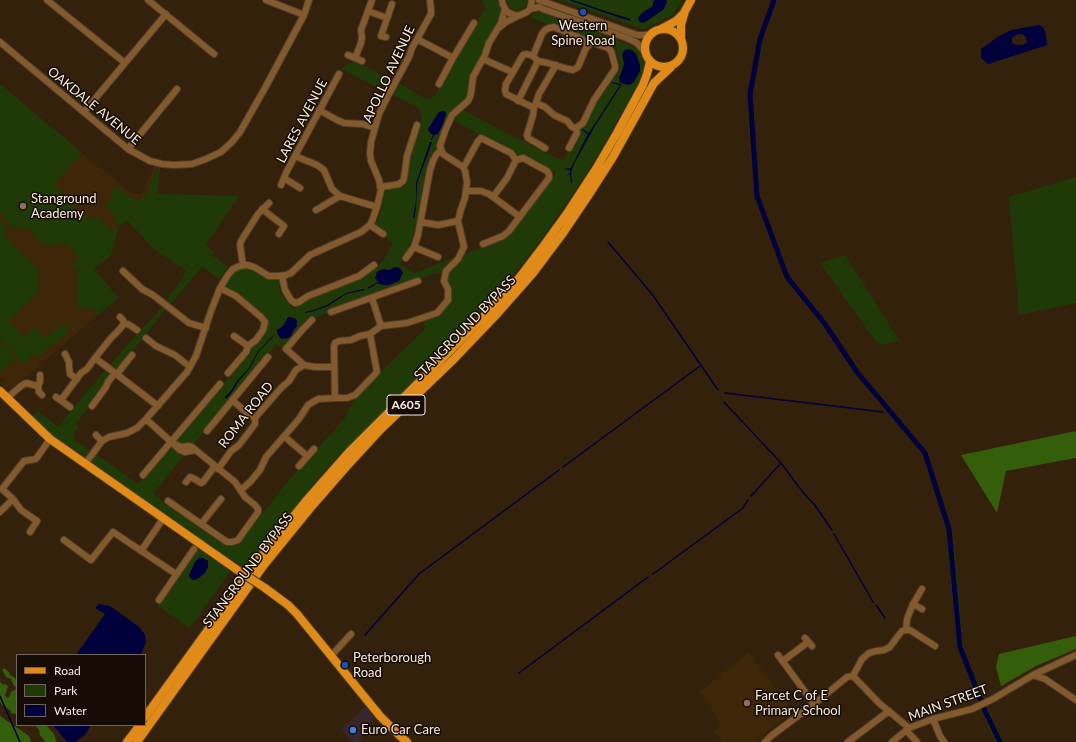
<!DOCTYPE html>
<style>
body{margin:0}
#map{position:relative;width:1076px;height:742px;overflow:hidden;background:#34210b;font-family:Lato,sans-serif}
canvas{display:block}
.legend{position:absolute;left:16px;top:654px;width:130px;height:72px;box-sizing:border-box;background:#150c05;border:1px solid #71665c;margin:0;padding:5px 7px;list-style:none;font-size:12px;color:#faecdf}
.legend li{display:flex;align-items:center;gap:8px;height:20px}
.legend b{width:20px;border:1px solid #71665c}
</style>
<div id="map">
<canvas width="1076" height="742"></canvas>
<ul class="legend">
<li><b style="height:5px;background:#e08a1a"></b>Road</li>
<li><b style="height:11px;background:#1f3a07"></b>Park</li>
<li><b style="height:11px;background:#00003d"></b>Water</li>
</ul>
</div>
<script>
const ctx = document.querySelector('canvas').getContext('2d');
ctx.lineJoin = 'round';
function fill(path, color) { ctx.fillStyle = color; ctx.fill(path, 'evenodd'); }
const poly = rows => new Path2D(rows.map(r => 'M' + r).join(''));
function stroke(path, color, width, dash) { ctx.strokeStyle = color; ctx.lineWidth = width; ctx.lineCap = dash ? 'butt' : 'round'; ctx.setLineDash(dash || []); ctx.stroke(path); }
function label(font, color, halo, rows, align = 'center') {
  ctx.font = font + ' Lato,sans-serif'; ctx.lineWidth = 3; ctx.setLineDash([]); ctx.textBaseline = 'middle'; ctx.strokeStyle = halo; ctx.fillStyle = color; for (const [text, x, y, turn = 0] of rows) {
    ctx.save(); ctx.translate(x, y); ctx.rotate((+turn || 0) * Math.PI / 180); ctx.textAlign = isNaN(turn) ? turn : align; if (halo) ctx.strokeText(text, 0, 0); ctx.fillText(text, 0, 0); ctx.restore();
  }
}
fill(poly([
 [366,706,374,718,358,742,353,742,341,729]
]), '#39262c');
fill(poly([
 [0,84,82,153,130,192,136,194,140,194,143,192,154,166,160,168,157,194,119,226,111,255,94,269,118,298,9,391,2,383,5,381,2,377,0,379],
 [748,652,795,714,784,719,769,729,762,739,757,740,756,742,722,742,714,731,720,726,715,715,700,692]
]), '#3e2609');
fill(poly([
 [482,0,498,0,501,11,500,18,497,25,485,45,468,94,465,99,449,115,446,121,437,142,437,150,432,153,430,156,415,231,409,249,400,264,415,273,455,257,441,273,431,274,426,277,354,302,312,319,306,320,283,349,277,344,193,445,181,444,175,441,223,384,251,347,256,344,265,333,268,326,268,321,265,316,234,292,227,288,225,285,235,272,240,269,245,268,251,269,264,277,279,281,280,293,286,299,292,308,319,295,357,281,376,268,384,260,393,243,385,237,386,233,374,226,377,221,382,207,385,192,388,189,399,186,422,118,418,108,393,95,399,83,427,100,435,96,469,34,485,9],
 [507,0,527,0,526,5,524,8,517,10,511,8,509,6],
 [557,0,683,0,673,15,647,28,642,29,578,6],
 [536,12,547,14,626,43,638,50,642,57,644,66,643,74,630,98,599,153,585,176,542,238,501,291,459,335,352,442,323,474,281,524,247,569,211,547,96,468,93,464,93,460,96,454,138,484,171,445,185,454,153,494,211,536,228,546,235,545,241,541,285,485,344,419,357,395,380,372,382,371,425,329,424,322,438,315,447,307,450,302,452,295,446,279,449,272,463,258,467,253,509,236,513,232,556,172,525,157,521,156,517,156,500,143,487,139,453,120,455,116,463,110,514,137,563,161,570,149,579,130,585,124,593,108,612,81,614,75,619,71,620,67,620,63,618,58,617,50,615,46,593,38,586,38,583,35,566,29,550,24,545,23,532,18,532,15],
 [355,62,361,64,393,81,386,92,341,69,345,65,350,63],
 [0,84,82,153,54,184,74,205,73,206,82,215,84,214,91,221,97,215,112,231,119,226,113,219,115,216,105,205,114,196,110,192,117,187,122,191,131,198,134,199,140,200,148,195,149,188,158,168,160,168,157,194,239,196,205,246,214,252,212,255,228,267,219,279,202,266,170,305,166,301,187,271,153,248,127,220,119,226,111,255,94,269,118,298,98,315,91,307,78,307,78,269,72,268,71,267,72,265,79,257,64,242,54,246,44,244,39,240,28,228,12,227,3,217,4,216,0,212],
 [1076,177,1076,303,1019,315,1009,197],
 [0,221,1,221,8,229,4,234,39,271,38,292,8,322,24,337,35,327,46,338,64,323,69,329,68,332,53,345,50,345,46,349,45,352,38,358,34,353,23,364,0,338],
 [845,255,899,340,886,345,877,343,820,263],
 [162,307,165,310,117,371,110,366,121,352],
 [2,343,16,359,11,363,10,362,0,372,0,345],
 [105,370,111,375,104,387,76,424,79,426,73,434,76,436,74,439,90,451,85,455,81,456,77,454,46,430,32,416,38,411,58,427],
 [198,548,230,571,190,628,158,606],
 [955,550,963,648,984,700,978,703,957,645,948,551],
 [987,706,1003,742,996,742,981,709]
]), '#1f3a07');
fill(poly([
 [1076,431,1076,458,1006,471,997,513,961,455],
 [1076,636,1076,649,1036,666,1001,686,996,667,999,654],
 [4,668,9,672,10,675,14,677,17,681,16,714,11,713,11,711,2,705,0,702,0,682,4,685,5,684,8,686,5,695,7,698,9,697,11,692,15,690,16,688,13,684,11,679,6,677,2,670],
 [0,716,29,736,31,742,0,742],
 [35,725,46,725,54,734,56,741,57,742,45,742,44,740,40,735,39,730]
]), '#345e09');
fill(poly([
 [569,0,572,0,585,4,608,12,628,18,631,20,630,21,628,20,620,18],
 [654,0,666,0,667,2,664,9,647,21,643,23,640,22,639,21,638,18,640,15,646,10,652,7],
 [1039,25,1043,27,1046,34,1047,45,988,64,981,58,981,49,999,36,1012,30,1033,26],
 [1022,34,1026,37,1027,42,1023,45,1017,45,1012,43,1012,38,1016,35],
 [627,49,632,50,636,54,640,65,640,71,636,78,633,83,629,85,624,84,620,82,619,78,623,68,624,63,622,55,624,51],
 [612,82,622,84,595,126,574,164,571,172,572,183,571,183,570,174,565,177,570,173,570,170,564,169,571,168,588,134,582,130,582,129,589,133,620,85,612,83],
 [443,111,446,112,446,114,443,124,438,134,434,135,432,140,431,140,433,135,429,132,428,129,437,115,439,112],
 [430,142,432,142,429,151,417,183,416,209,414,218,413,218,416,201,416,183],
 [395,267,400,268,403,273,399,281,389,285,383,285,378,283,368,289,367,288,378,282,375,278,377,272,383,269,389,270],
 [364,289,365,290,346,294,328,306,314,311,305,313,305,312,314,310,327,305,346,293],
 [288,317,290,317,296,319,297,321,297,326,293,331,291,336,288,338,283,339,280,338,277,332,277,330,283,326],
 [275,334,273,337,259,351,250,368,238,382,232,392,226,399,225,397,231,391,237,381,249,368,258,351],
 [199,558,203,558,208,561,208,567,205,573,200,577,198,579,193,580,190,578,189,575,195,562],
 [99,604,110,606,139,627,145,635,146,642,141,655,76,655,105,614,95,608],
 [53,725,91,725,85,735,75,742,67,742]
]), '#00003d');
stroke(poly([
 [608,242,652,294,718,390],
 [725,393,883,412],
 [724,402,781,463,751,496],
 [888,411,889,411],
 [781,463,805,495,814,504,832,530],
 [563,467,700,366],
 [834,534,873,602],
 [653,574,743,508,748,500],
 [876,605,885,618],
 [365,635,419,574,559,470],
 [519,673,648,577],
 [0,696,20,742]
]), '#00003d', 1.5);
stroke(poly([
 [774,0,760,39,750,94,757,196,787,277,825,324,857,372,925,453,949,529,960,647,985,711,1000,742]
]), '#00003d', 5);
const minor = poly([
 [47,0,125,63],
 [148,0,214,54],
 [266,0,304,15],
 [502,0,503,5,507,12,514,15,518,16,527,12,530,9,532,0],
 [539,0,637,35,645,35,652,34],
 [530,9,539,7,543,9,627,38,637,43,645,52],
 [368,11,387,18],
 [500,27,506,22,518,16],
 [386,37,381,36,392,4],
 [417,39,453,58],
 [0,42,128,149,150,161,162,164,174,165,192,164,206,159,221,152,232,142,240,132,265,88,304,15,309,0],
 [590,43,594,43,608,48,611,51,615,65,615,69,594,100,583,123,576,128,572,127,567,121,554,115,545,107,536,103,534,107,530,106,506,94,505,90,506,84,523,55,527,54,533,56,538,61,548,63,568,69,573,70,578,67,586,48,590,43],
 [348,55,362,61],
 [533,56,542,34,545,30,549,28,554,27,582,39,585,42,588,46],
 [355,58,361,43,362,38,361,30,372,0],
 [483,59,512,72],
 [439,84,453,58,474,23],
 [518,101,538,61],
 [536,103,539,94,556,65],
 [534,107,533,115,527,135,528,138,545,148],
 [319,110,337,120,344,123,362,124,375,128],
 [84,112,166,14],
 [569,148,577,133,576,128],
 [128,149,177,89],
 [295,156,317,165,324,170,332,189,340,196,377,207],
 [463,167,466,163,478,141,481,138,511,153,516,160,523,158,547,171,549,174,549,178,509,231,503,236,483,244],
 [284,178,300,188],
 [281,185,286,173,295,156,339,74],
 [380,187,394,185,399,184,403,181,404,178,407,156,417,125],
 [467,191,481,191,489,194,520,217],
 [493,197,507,178,516,160],
 [262,209,284,226,279,234],
 [316,210,340,196],
 [421,222,438,225,458,221],
 [370,225,383,234],
 [414,247,438,257],
 [406,258,414,247,418,235,430,170,433,161,436,155,441,150],
 [243,265,240,245,241,241,258,214,269,203],
 [123,271,142,289,153,295,189,323,206,328],
 [282,276,285,290,291,300,295,303,299,302,308,296,359,276,374,265],
 [220,288,236,296,261,317,265,322,263,330,256,340,248,346,246,352,228,373],
 [372,298,381,326],
 [331,312,418,281],
 [120,317,123,320,124,324],
 [124,324,128,324,137,330],
 [370,334,377,372,355,395,347,398,335,398,334,347,335,343,339,341,351,340,360,336,370,334,381,326,407,323,437,313,448,300,448,289,444,281,446,271,458,259,464,247,458,221,461,209,465,198,467,182,465,171,463,167,446,156,443,154,440,146,445,131,452,115,468,101,470,97,471,93,473,77,485,55,489,43,501,23,505,9],
 [234,336,248,346],
 [146,338,156,346,175,355,190,367],
 [65,354,69,362,69,367,70,374,77,379],
 [95,358,111,338,118,331,124,324],
 [304,365,286,349,303,329,312,320],
 [117,374,132,355],
 [38,386,39,392,42,395],
 [56,397,70,407],
 [7,398,21,386,26,383,38,386,40,382,40,375],
 [61,400,81,373,87,369,95,358,115,373],
 [232,400,247,413,255,418],
 [92,406,106,387,108,382,115,373,158,406],
 [146,419,180,450,185,452,195,450],
 [207,431,268,357],
 [96,435,102,441],
 [284,436,307,456],
 [85,464,102,441,109,437,127,433,137,428,146,419,187,372,196,356,211,311,220,288,228,275,233,269,240,266,247,265,254,267,269,276,277,276,286,275,291,273,310,255,361,232,370,225,372,221,377,207,381,190,379,180,371,161,370,154,371,142,379,114,389,94,409,57,412,48,431,14,431,10,430,0],
 [299,466,314,449],
 [218,469,231,451,239,445,255,424,255,418,281,388,289,381,296,370,304,365,315,367,334,367],
 [143,475,220,384],
 [186,482,190,477,193,478,201,483,203,482,215,466],
 [241,490,251,481,260,470,266,457,299,419,308,405,318,399,335,398],
 [168,501,227,542,232,542,238,540,258,512,258,509,255,505,245,497,235,482,192,447,189,446,181,447,174,444],
 [0,512,13,499],
 [201,524,221,499],
 [30,532,37,521,21,510,13,499,2,489,24,461,36,459,50,439],
 [64,540,91,560,113,532,176,574],
 [141,551,163,519],
 [159,600,194,549],
 [913,604,922,609],
 [906,630,907,619,913,604,922,589],
 [805,638,812,646],
 [778,655,814,704],
 [331,656,351,634],
 [783,661,808,642],
 [1033,675,1045,679,1076,700],
 [853,676,862,659,869,653,876,651,884,650,890,647,898,636,902,631,906,630,910,630,935,646],
 [853,676,879,703,909,728],
 [933,719,940,736,944,742],
 [906,730,917,742],
 [765,742,771,736,814,704,847,677,853,676],
 [848,742,889,711],
 [892,742,909,728,933,719,972,709,993,699,1033,675,1076,655]
]);
const major = poly([
 '645 48a19 19 0 1 1 38 0a19 19 0 1 1-38 0Z',
 [661,29,676,21,684,13],
 [681,37,681,25,685,11,691,0],
 [0,391,50,439,236,569],
 [265,588,288,605,297,614,380,716,399,735,407,742],
 [145,717,259,559,306,501,350,451,452,349,488,312,520,277,542,248,568,212,596,169,617,133,643,85,647,74,650,62],
 [127,742,140,725],
 [137,742,264,565,312,506,346,467,380,430,453,360,496,315,533,273,563,233,588,196,613,157,654,83,671,67]
]);
stroke(minor, '#503d29', 8);
stroke(major, '#503d29', 10);
stroke(minor, '#83592e', 6);
stroke(major, '#e08a1a', 8);
const majorBridge = poly([
 [236,569,265,588]
]);
stroke(majorBridge, '#503d29', 10, []);
stroke(majorBridge, '#e08a1a', 8);
for (const [x, y, r, color] of [
 [583,12,4,"#1a4fb4"],
 [23,206,4,"#8d6e63"],
 [345,665,4,"#1a4fb4"],
 [747,703,4,"#8d6e63"],
 [353,730,4,"#3f7fe0"]
]) { const dot = new Path2D(); dot.arc(x, y, r, 0, 2 * Math.PI); ctx.fillStyle = color; ctx.fill(dot); stroke(dot, '#150c05', 1.5); }
for (const [x, y, w] of [
 [406,405,38]
]) { const box = new Path2D(); box.roundRect(x - w / 2, y - 10, w, 20, 3); ctx.fillStyle = '#150c05'; ctx.fill(box); stroke(box, '#faecdf', 1); }
label('bold 12px', '#faecdf', null, [
 ["A605",406,405]
]);
label('13px', '#faecdf', '#150c05', [
 ["Western",583,26,"center"],
 ["Spine Road",583,41,"center"],
 ["Stanground",31,199],
 ["Academy",31,214],
 ["Peterborough",353,658],
 ["Road",353,673],
 ["Farcet C of E",755,696],
 ["Primary School",755,711],
 ["Euro Car Care",361,730]
], 'left');
label('13px', '#faecdf', '#150c05', [
 ["APOLLO AVENUE",389,74,-65],
 ["OAKDALE AVENUE",94,106,39],
 ["LARES AVENUE",302,121,-62],
 ["STANGROUND BYPASS",465,328,-46],
 ["ROMA ROAD",246,415,-52],
 ["STANGROUND BYPASS",248,570,-53],
 ["MAIN STREET",948,703,-20]
]);
</script>
